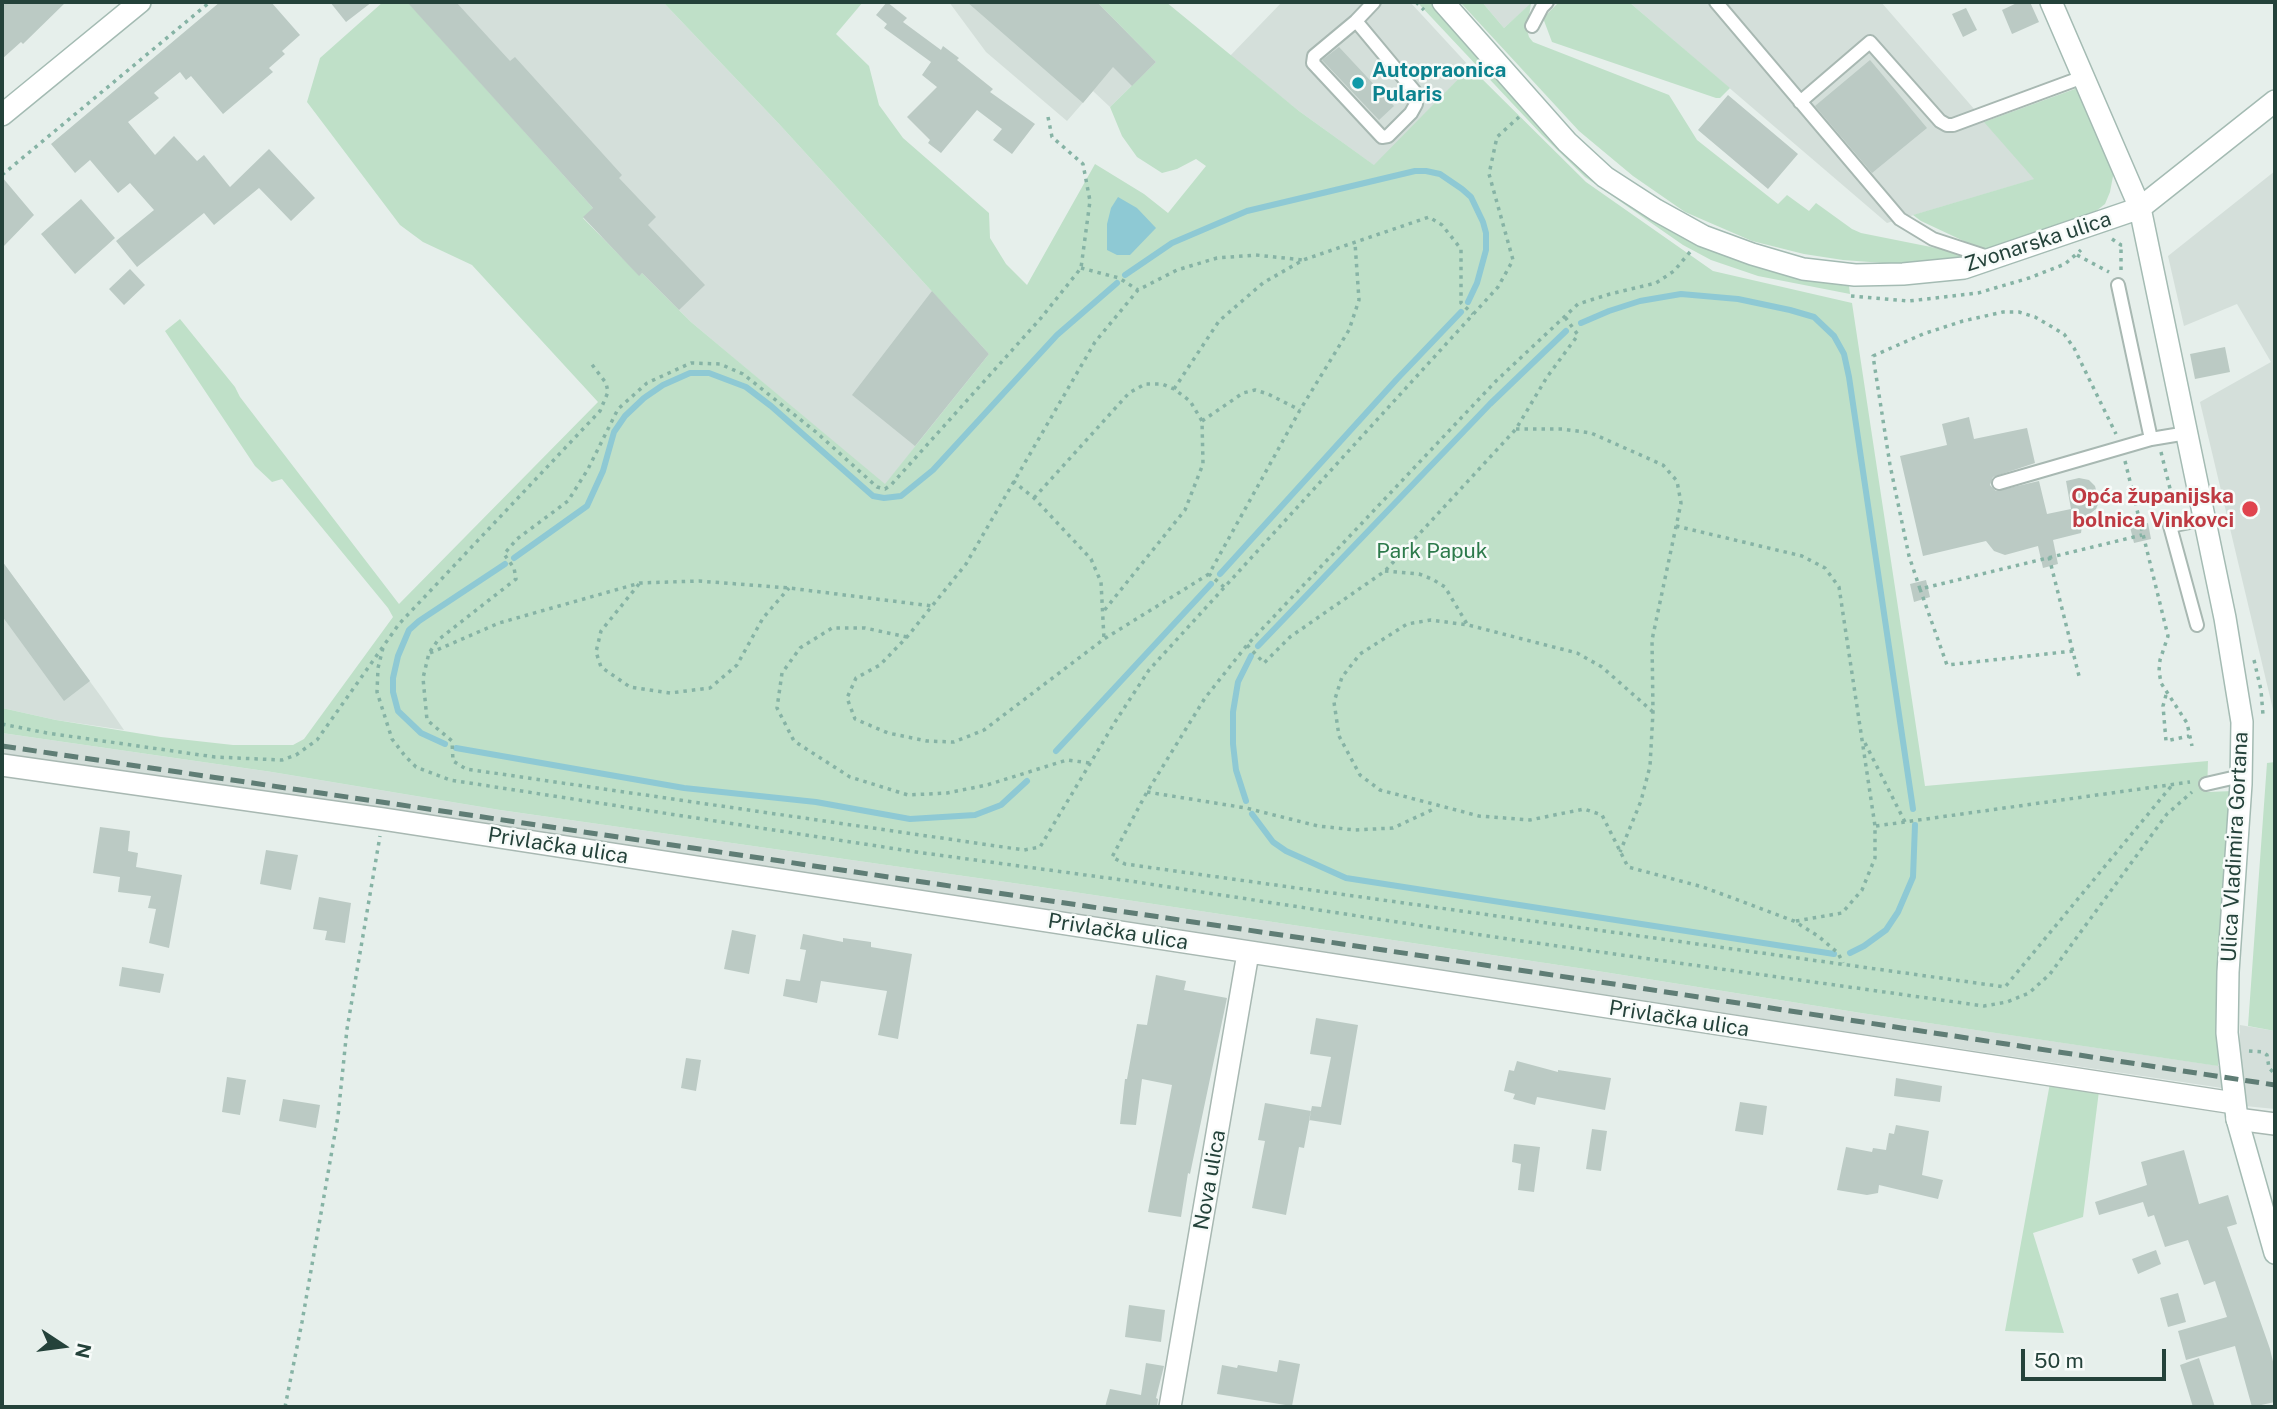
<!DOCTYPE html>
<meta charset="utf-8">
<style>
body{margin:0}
#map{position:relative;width:2277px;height:1409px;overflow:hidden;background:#e6efeb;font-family:"Public Sans",sans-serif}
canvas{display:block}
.frame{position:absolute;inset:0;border:4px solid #24423a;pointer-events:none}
.north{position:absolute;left:28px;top:1311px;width:70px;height:70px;-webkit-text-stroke:5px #f7fbf9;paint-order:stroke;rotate:103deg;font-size:19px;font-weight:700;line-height:28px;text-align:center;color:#24423a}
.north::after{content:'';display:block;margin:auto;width:24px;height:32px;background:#24423a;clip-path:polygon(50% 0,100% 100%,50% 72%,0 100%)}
.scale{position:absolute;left:2021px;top:1349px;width:145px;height:32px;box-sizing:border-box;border:4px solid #24423a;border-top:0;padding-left:9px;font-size:21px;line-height:24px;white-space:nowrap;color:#24423a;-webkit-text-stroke:5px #f7fbf9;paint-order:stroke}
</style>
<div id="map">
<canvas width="2277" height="1409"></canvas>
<div class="frame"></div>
<div class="north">N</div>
<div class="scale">50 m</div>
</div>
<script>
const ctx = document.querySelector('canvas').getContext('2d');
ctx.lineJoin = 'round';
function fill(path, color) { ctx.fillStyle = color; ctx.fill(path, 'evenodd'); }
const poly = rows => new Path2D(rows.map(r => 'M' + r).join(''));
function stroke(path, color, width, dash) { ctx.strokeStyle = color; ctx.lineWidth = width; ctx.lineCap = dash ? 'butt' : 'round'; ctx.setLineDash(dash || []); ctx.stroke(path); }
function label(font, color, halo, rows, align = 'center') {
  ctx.font = font + ' "Public Sans",sans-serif'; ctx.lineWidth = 5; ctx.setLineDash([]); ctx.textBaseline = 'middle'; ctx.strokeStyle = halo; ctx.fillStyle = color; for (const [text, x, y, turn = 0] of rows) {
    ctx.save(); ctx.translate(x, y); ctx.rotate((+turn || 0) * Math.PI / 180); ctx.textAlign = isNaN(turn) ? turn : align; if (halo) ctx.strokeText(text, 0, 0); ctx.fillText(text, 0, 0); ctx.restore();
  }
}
fill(poly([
 [420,2,663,2,780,125,989,354,885,485,691,322,643,273,639,276,583,217,593,207,413,8],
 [949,2,1097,2,1156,62,1110,107,1093,91,1067,121,986,52],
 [1282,2,1410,2,1470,67,1375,166,1299,111,1230,56],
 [1482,2,1533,2,1504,28],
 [1629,2,1881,2,2035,179,1887,223],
 [2275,171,2275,718,2200,402,2271,362,2237,304,2184,326,2168,256],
 [2,561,102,698,124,730,56,720,2,708],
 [2,733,272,772,500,810,1034,886,1585,969,1861,1013,2240,1069,2240,1025,2275,1031,2275,1109,2245,1106,2242,1091,2,754]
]), '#d4dfda');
fill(poly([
 [383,2,408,2,593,208,583,218,639,275,642,273,691,322,885,484,989,354,780,125,663,2,863,2,836,34,869,66,879,105,903,138,989,213,990,238,1006,264,1027,285,1095,164,1144,194,1168,213,1206,166,1196,159,1177,169,1162,173,1137,157,1122,136,1110,107,1156,62,1097,2,1166,2,1299,111,1374,165,1470,67,1586,182,1713,271,1852,303,1925,786,2208,761,2207,792,2234,791,2218,1066,1861,1013,1585,969,1034,886,500,810,272,772,2,733,2,708,56,720,161,737,233,745,293,745,304,739,393,617,388,608,282,479,272,482,255,466,165,331,180,319,235,387,240,397,399,604,598,402,472,265,423,242,400,225,307,102,320,58],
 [1417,2,1432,2,1558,142,1709,248,1770,271,1805,280,1849,286,1850,294,1758,276,1711,260,1683,245,1585,177,1542,135],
 [1460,2,1482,2,1504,28,1531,3,1527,30,1529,37,1533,42,1669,95,1697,140,1778,204,1787,195,1809,211,1816,203,1852,229,1861,233,1961,253,1965,257,1897,264,1843,260,1804,254,1752,241,1685,212,1633,176,1579,131],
 [1559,2,1629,2,1730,88,1720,98,1716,98,1552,42,1543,18],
 [2083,86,2114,171,2110,192,2105,204,2091,215,1985,251,1921,221,1913,215,2034,179,1984,122],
 [2275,762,2275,1031,2248,1026,2267,763],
 [2050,1083,2099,1091,2083,1217,2033,1233,2064,1333,2005,1331]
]), '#bfe0c8');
fill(poly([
 [1118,197,1137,208,1156,228,1130,255,1117,255,1107,250,1107,224,1111,208]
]), '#8ec9d4');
stroke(poly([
 [1125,275,1172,243,1247,211,1415,171,1426,171,1440,174,1462,189,1471,197,1483,222,1486,233,1486,250,1477,283,1468,302],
 [1581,323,1609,311,1640,301,1681,294,1738,299,1790,310,1814,317,1834,336,1844,354,1849,377,1913,809],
 [514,558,587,506,603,471,614,432,625,416,644,398,663,385,690,373,709,373,746,387,771,406,873,496,884,498,901,496,933,470,1057,335,1117,283],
 [1220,574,1397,379,1461,312],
 [1258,646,1490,404,1566,331],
 [445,744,421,733,398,711,393,692,393,678,398,656,409,630,419,621,505,564],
 [456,748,684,788,816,802,910,819,975,815,1001,805,1027,781],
 [1056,751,1211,584],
 [1246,801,1236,770,1233,744,1233,712,1238,682,1251,656],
 [1252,814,1273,842,1286,851,1346,878,1834,954],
 [1850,953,1864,946,1886,930,1898,912,1913,877,1915,825]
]), '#8ec9d4', 6);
fill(poly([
 [7,2,66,2,23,44,21,42,2,59,2,6],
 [220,2,271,2,300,35,282,51,285,54,269,68,273,72,223,114,191,76,186,80,180,72,154,93,159,98,128,122,155,155,174,136,197,161,204,155,230,187,269,149,315,198,291,221,259,188,214,225,204,213,137,267,116,241,154,210,130,183,118,193,90,160,75,173,51,144],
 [330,2,372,2,346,22],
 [407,2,456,2,510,61,515,57,622,175,619,178,656,217,648,225,705,285,679,310,642,273,639,276,583,217,593,208],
 [887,2,907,18,903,22,941,50,943,46,959,58,957,60,993,89,990,92,1035,124,1012,154,993,140,1002,129,977,110,941,153,928,143,930,140,907,117,937,87,922,75,931,62,884,28,887,24,876,15],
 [967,2,1097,2,1156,62,1132,86,1113,67,1083,103],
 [2019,2,2030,2,2039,22,2012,34,2002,10],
 [1966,8,1977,30,1963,37,1952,14],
 [1339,47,1394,106,1379,120,1322,60],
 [1870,60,1927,128,1872,173,1815,106],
 [1728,95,1798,154,1768,189,1698,130],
 [2,177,34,215,2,248],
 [81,199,115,238,75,274,41,234],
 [130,269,145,285,124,305,109,289],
 [932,291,989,354,915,446,852,395],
 [2225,347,2230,372,2195,379,2190,354],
 [1969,417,1974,439,2027,428,2035,463,1993,477,1990,485,1996,491,2039,481,2047,514,2071,509,2066,481,2079,478,2089,480,2095,486,2099,502,2096,509,2083,519,2081,533,2053,540,2058,564,2043,568,2038,546,2005,555,1994,551,1986,541,1923,556,1900,456,1947,445,1942,424],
 [2148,523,2151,539,2134,543,2130,527],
 [2,561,90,681,64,701,2,616],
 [1926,580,1930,597,1914,602,1910,584],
 [100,827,130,831,128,851,138,853,136,867,182,875,169,948,149,943,156,909,148,908,151,896,118,892,120,877,93,873],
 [266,850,298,855,291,890,260,884],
 [319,897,351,903,345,943,325,940,327,931,313,929],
 [732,930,756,935,749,974,724,969],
 [803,934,843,942,843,938,871,942,871,947,912,954,898,1039,878,1035,887,991,821,981,817,1003,783,996,786,979,800,981,806,950,800,949],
 [122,967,164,974,160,993,119,986],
 [1156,975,1186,981,1184,990,1227,998,1190,1174,1188,1173,1181,1217,1148,1212,1172,1085,1142,1079,1136,1125,1120,1124,1125,1079,1127,1079,1137,1024,1147,1025],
 [1316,1018,1358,1025,1341,1125,1309,1120,1312,1106,1321,1107,1331,1057,1310,1054],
 [686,1058,701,1060,696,1091,681,1088],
 [1517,1061,1558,1072,1558,1070,1611,1078,1605,1110,1537,1097,1535,1105,1513,1099,1515,1094,1504,1091,1509,1070,1514,1071],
 [227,1077,246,1080,240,1115,222,1112],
 [1896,1078,1942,1086,1940,1102,1894,1096],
 [283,1099,320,1105,316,1128,279,1121],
 [1740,1102,1767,1106,1763,1135,1735,1131],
 [1265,1103,1311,1111,1304,1148,1299,1147,1286,1215,1252,1208,1265,1141,1258,1140],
 [1896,1125,1929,1131,1922,1175,1943,1180,1938,1199,1879,1185,1878,1193,1867,1195,1837,1190,1846,1147,1872,1152,1873,1148,1886,1150,1889,1133,1894,1134],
 [1592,1129,1607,1131,1601,1171,1586,1169],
 [1514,1144,1540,1147,1534,1192,1518,1190,1521,1164,1512,1162],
 [2184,1150,2199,1204,2228,1195,2237,1224,2227,1227,2270,1349,2275,1370,2275,1402,2252,1407,2235,1346,2186,1360,2178,1331,2227,1317,2215,1281,2204,1285,2188,1240,2165,1247,2154,1215,2148,1217,2143,1202,2099,1215,2095,1202,2147,1185,2141,1162],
 [2156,1250,2161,1264,2138,1274,2132,1259],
 [2178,1293,2186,1322,2168,1327,2160,1298],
 [1129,1305,1165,1310,1161,1342,1125,1337],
 [2199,1358,2210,1392,2215,1407,2193,1407,2180,1365],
 [1279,1360,1300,1364,1292,1406,1217,1394,1222,1365,1237,1368,1238,1365,1277,1372],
 [1146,1363,1164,1366,1156,1398,1158,1399,1157,1407,1105,1407,1110,1389,1141,1395]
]), '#bbcac4');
const lane = poly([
 [1716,2,1900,219,1933,239,1991,258],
 [1356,21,1416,93,1416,104,1411,113,1388,136,1382,137,1313,63,1314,56,1356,21,1374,2],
 [1532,26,1542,7,1547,2],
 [1800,102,1870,42,1940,121,1947,125,1953,125,2083,77],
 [2118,285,2151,439,2187,433],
 [1999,483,2151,439],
 [2197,625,2170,526,2205,519],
 [2206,784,2241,776]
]);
const street = poly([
 [2,765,383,819,2234,1103],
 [2237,1119,2275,1124],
 [1170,1407,1248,953]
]);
const secondary = poly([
 [1443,2,1567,142,1605,177,1656,210,1703,236,1752,254,1803,269,1855,275,1903,274,1964,268,2140,208,2275,101],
 [2051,2,2140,208,2225,618,2242,722,2241,784,2228,972,2227,1033,2237,1119,2275,1253],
 [2,115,140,2]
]);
stroke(lane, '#a8b8b2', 16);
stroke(street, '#a8b8b2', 24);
stroke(secondary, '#a4bbb3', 24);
stroke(poly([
 [1416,2,1424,10],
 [1048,117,1052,137,1083,164,1090,201,1081,268,1041,318,891,485,885,489,877,487,816,432,743,374,720,364,691,363,647,383,618,409,588,469,568,501,517,539,504,554,514,568,516,579,438,640,429,653,423,678,427,720,452,741,453,761,466,769,1024,850,1040,847,1115,722,1149,670,1498,287,1513,260,1489,174,1497,137,1519,117],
 [2,175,210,2],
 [2112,239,2121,245,2127,245],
 [1690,252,1674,271,1656,283,1610,294,1578,304,1496,381,1247,645,1205,698,1147,792,1112,857,1125,864,2005,987,2173,784],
 [2077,255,2109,272],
 [1081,268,1119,278,1138,290],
 [2121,270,2121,245],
 [1851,296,1909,301,1978,293,2029,278,2065,264,2081,250],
 [1174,389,1219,321,1263,283,1303,260,1429,217,1442,225,1461,249,1461,303,1473,314],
 [1202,421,1243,393,1255,390,1268,394,1300,410],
 [1516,429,1562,429,1591,433,1663,465,1677,481,1681,503,1652,640,1653,712,1650,766,1641,801,1620,852],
 [2161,452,2175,509],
 [2125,461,2168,636,2160,660,2159,671,2161,683,2187,723,2192,746],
 [1013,481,1034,498,1091,559,1101,582,1104,639],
 [1034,498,1129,393,1145,384,1162,384,1174,389,1190,401,1202,421,1203,464,1185,510,1103,612],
 [1676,526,1802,556,1825,568,1839,587,1875,826,1875,858,1862,890,1842,913,1796,921],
 [2049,557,2079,676],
 [1385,571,1419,574,1432,579,1445,587,1467,624],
 [1209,574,1104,639,984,730,954,742,927,741,888,733,855,719,847,698,856,678,880,665,907,637,966,564,1095,342,1138,290,1177,270,1217,258,1256,255,1303,260],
 [639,584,601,631,596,652,601,667,630,687,670,693,710,688,737,665,763,618,789,588],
 [1224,587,1209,574,1300,410,1349,330,1359,300,1355,243],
 [1920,589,1909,556,1890,465,1873,356,1923,334,1963,321,2003,312,2019,312,2035,317,2064,334,2074,348,2116,434],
 [907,637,865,628,832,628,800,648,782,673,777,708,794,741,850,777,908,795,947,793,987,785,1067,760,1090,763],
 [1247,645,1264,663,1290,637,1385,571,1516,429,1547,377,1578,335,1565,317],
 [383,648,378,668,377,692,392,739,405,756,416,767,450,780,916,852,1130,881,1508,939,1984,1006,2007,1002,2029,993,2050,974,2167,814,2192,792],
 [2073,651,1947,665,1920,589,2142,535],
 [430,653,499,623,640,583,699,581,789,588,932,606],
 [2254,660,2261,690,2263,715],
 [2166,695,2163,706,2166,741,2189,736],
 [1653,712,1602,667,1577,653,1468,625,1431,620,1407,624,1360,654,1342,677,1334,702,1339,736,1360,775,1380,790,1479,816,1530,820,1584,809,1602,815,1628,867,1703,887,1794,921,1818,936,1838,953,1843,963],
 [2,724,47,733,215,757,282,760,296,755,317,740,399,624,600,411,608,392,606,383,590,362],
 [1865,743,1905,822],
 [1147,792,1246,808,1318,826,1355,830,1393,828,1436,808],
 [1876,826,2190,782],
 [2249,1051,2263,1052,2267,1055,2269,1068,2275,1074],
 [285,1407,302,1322,338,1116,347,1029,380,836]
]), '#86b3a5', 3.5, [3.5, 5]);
stroke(lane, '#fff', 12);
stroke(street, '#fff', 21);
stroke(secondary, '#fff', 21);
stroke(poly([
 [2,746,1620,985,2275,1085]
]), '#5f7d75', 5, [14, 7]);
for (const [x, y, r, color] of [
 [1358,83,7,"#0f9aa8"],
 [2250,509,9,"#e0444e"]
]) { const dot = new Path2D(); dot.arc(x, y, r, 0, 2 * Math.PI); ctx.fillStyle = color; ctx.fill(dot); stroke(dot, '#f7fbf9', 2.5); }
label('bold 21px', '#0d838f', '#f7fbf9', [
 ["Autopraonica",1372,71],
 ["Pularis",1372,95]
], 'left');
label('21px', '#24423a', '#f7fbf9', [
 ["Zvonarska ulica",2038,242,-18],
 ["Privlačka ulica",558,846,9],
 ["Ulica Vladimira Gortana",2235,847,-87],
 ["Privlačka ulica",1118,932,9],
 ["Privlačka ulica",1679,1019,9],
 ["Nova ulica",1210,1180,-80]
]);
label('bold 21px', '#be3a42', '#f7fbf9', [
 ["Opća županijska",2234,497],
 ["bolnica Vinkovci",2234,521]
], 'right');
label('21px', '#2d7a4b', '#f7fbf9', [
 ["Park Papuk",1432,552]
]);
</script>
